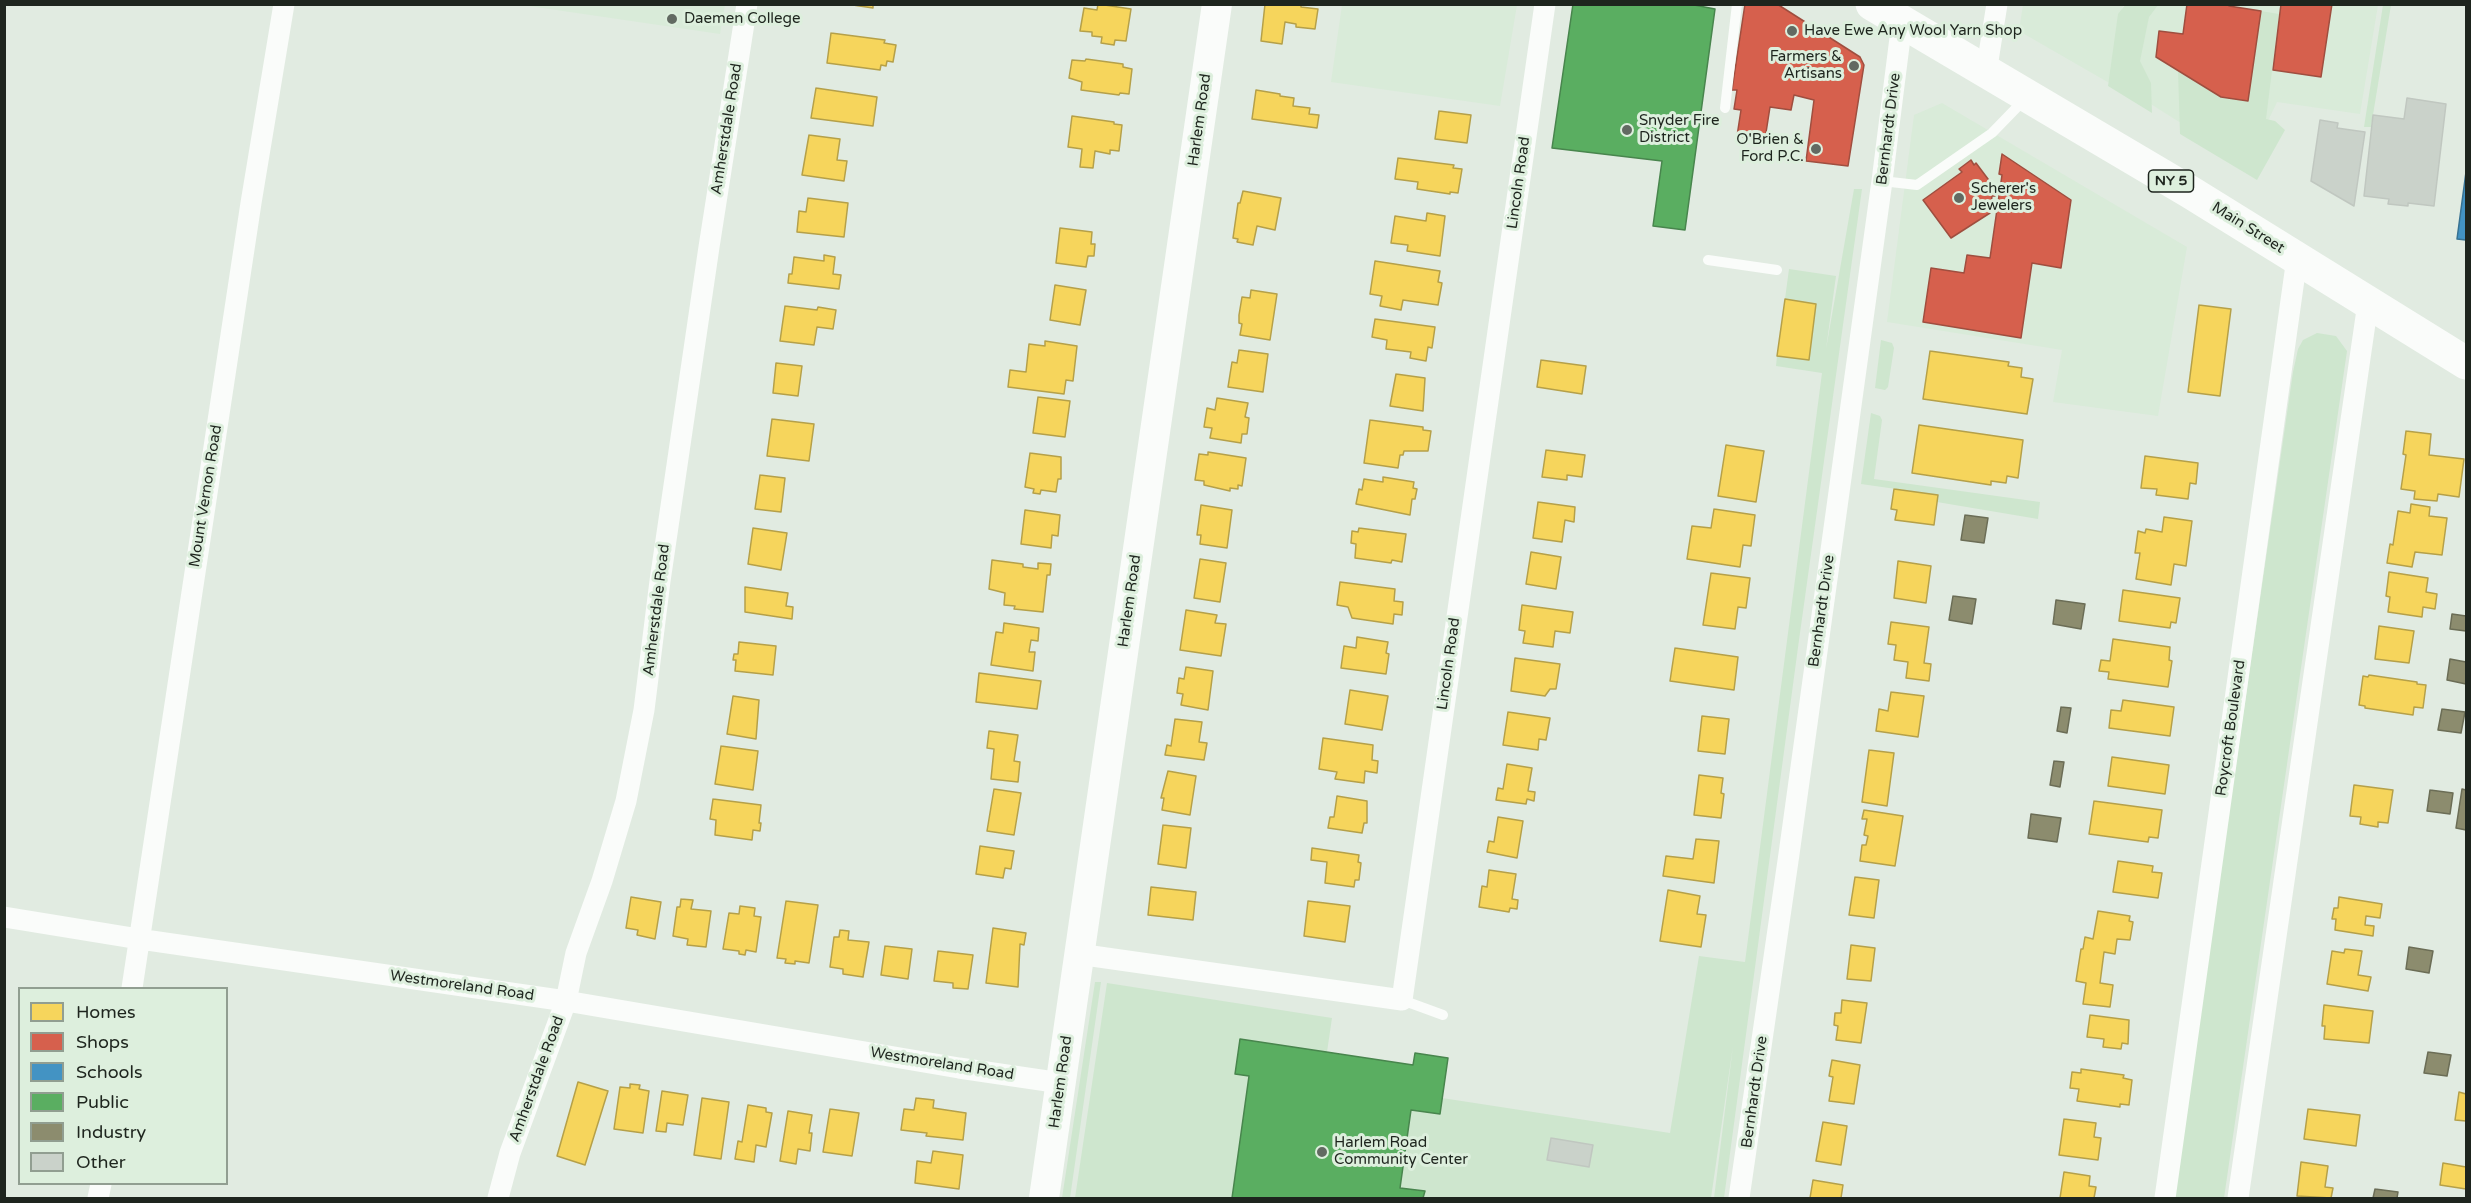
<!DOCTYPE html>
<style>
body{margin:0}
#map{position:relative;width:2471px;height:1203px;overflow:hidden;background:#e1ebe1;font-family:"Varela Round",sans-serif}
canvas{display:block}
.frame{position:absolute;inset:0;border:6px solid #1e251e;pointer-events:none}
.legend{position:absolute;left:18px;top:987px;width:210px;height:198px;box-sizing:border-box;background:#ddefdd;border:2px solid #919e91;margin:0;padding:8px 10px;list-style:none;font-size:18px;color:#1e251e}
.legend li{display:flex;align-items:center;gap:12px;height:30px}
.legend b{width:30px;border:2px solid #919e91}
</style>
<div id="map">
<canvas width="2471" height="1203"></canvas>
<div class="frame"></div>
<ul class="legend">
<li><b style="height:16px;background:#f6d55c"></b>Homes</li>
<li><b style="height:16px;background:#d6604d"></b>Shops</li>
<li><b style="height:16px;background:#4393c3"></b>Schools</li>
<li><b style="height:16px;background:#5aae61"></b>Public</li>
<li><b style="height:16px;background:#8c8c6e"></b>Industry</li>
<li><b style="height:16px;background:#cad2ca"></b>Other</li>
</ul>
</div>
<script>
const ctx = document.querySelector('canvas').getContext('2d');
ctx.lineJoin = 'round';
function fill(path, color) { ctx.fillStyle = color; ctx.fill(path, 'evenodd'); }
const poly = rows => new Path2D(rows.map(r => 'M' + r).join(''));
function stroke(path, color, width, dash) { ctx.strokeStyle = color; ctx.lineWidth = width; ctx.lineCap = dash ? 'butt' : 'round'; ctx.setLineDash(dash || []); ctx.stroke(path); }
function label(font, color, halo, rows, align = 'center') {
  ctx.font = font + ' "Varela Round",sans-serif'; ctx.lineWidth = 6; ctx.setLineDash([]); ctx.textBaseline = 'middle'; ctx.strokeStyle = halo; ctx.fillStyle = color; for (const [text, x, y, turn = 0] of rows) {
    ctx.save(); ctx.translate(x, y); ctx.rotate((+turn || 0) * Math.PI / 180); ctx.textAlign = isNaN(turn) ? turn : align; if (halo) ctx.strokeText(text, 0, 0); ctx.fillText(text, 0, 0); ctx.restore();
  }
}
fill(poly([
 [522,5,725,4,725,5,720,34],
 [1342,5,1517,5,1500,106,1331,82],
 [2023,5,2123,5,2111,84,2019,31],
 [2135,5,2378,5,2360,114,2277,102,2247,165,2124,87],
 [1942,103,2187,247,2158,416,2053,402,2062,350,1887,322,1914,115]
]), '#d9ebd9');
fill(poly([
 [2126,4,2158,5,2149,17,2140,61,2151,83,2152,113,2108,86,2118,14],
 [2383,5,2391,5,2371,127,2364,127],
 [2261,11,2279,14,2266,119,2275,121,2285,130,2257,180,2180,134,2178,71,2221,97],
 [1854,189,1862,189,1799,640,1724,1198,1714,1198,1733,1046,1711,1198,1423,1198,1424,1191,1400,1188,1411,1110,1440,1114,1442,1098,1670,1133,1699,956,1745,962,1822,373,1776,366,1777,356,1809,360,1816,304,1785,299,1789,269,1836,276,1826,349],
 [2317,333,2336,336,2347,351,2224,1198,2173,1198,2293,372,2298,349,2303,340],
 [1881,340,1892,343,1894,348,1888,387,1885,390,1875,388],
 [1871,413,1880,416,1882,420,1874,479,2040,502,2038,519,1937,502,1938,495,1861,484],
 [1095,982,1101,982,1070,1198,1062,1198],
 [1107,983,1332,1018,1327,1052,1240,1039,1236,1074,1249,1076,1232,1198,1075,1198]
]), '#cee6ce');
const homes = poly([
 [846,4,873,4,873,8,846,4],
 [1098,4,1131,9,1126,41,1115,40,1114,45,1101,43,1102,37,1092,36,1092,32,1080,31,1084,8,1097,10,1098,4],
 [1265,4,1301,4,1301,7,1318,9,1315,29,1296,27,1296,24,1285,22,1282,44,1261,41,1265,4],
 [831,33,885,40,884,43,896,45,893,62,887,61,886,66,881,65,880,70,827,63,831,33],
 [1086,59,1123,64,1123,67,1132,69,1129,94,1120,93,1119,95,1081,90,1082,82,1069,78,1072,60,1085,61,1086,59],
 [816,88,877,97,873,126,811,118,816,88],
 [1256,90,1280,94,1280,96,1294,98,1293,106,1310,108,1309,114,1319,115,1317,128,1252,119,1256,90],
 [1439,111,1471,115,1467,143,1435,139,1439,111],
 [1072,116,1114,122,1114,124,1122,125,1119,151,1110,150,1110,154,1095,151,1093,168,1080,167,1082,149,1068,147,1072,116],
 [809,135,840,139,837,160,847,161,844,181,802,175,809,135],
 [1398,158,1454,165,1453,168,1462,169,1458,193,1450,192,1450,194,1417,189,1418,182,1395,179,1398,158],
 [1243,191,1281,198,1275,230,1257,226,1253,245,1237,242,1238,239,1233,238,1238,203,1240,203,1243,191],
 [808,198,848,203,844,237,797,232,799,211,806,212,808,198],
 [1427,213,1445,216,1440,256,1407,251,1408,245,1391,243,1395,216,1426,221,1427,213],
 [1060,228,1092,232,1091,244,1095,244,1094,256,1088,256,1086,267,1056,263,1060,228],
 [824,255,835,257,833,274,841,275,839,289,788,283,789,274,792,274,794,257,824,261,824,255],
 [1375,261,1440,271,1438,282,1442,283,1438,305,1403,300,1401,310,1380,306,1382,296,1370,294,1375,261],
 [1055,285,1086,290,1080,325,1050,320,1055,285],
 [1251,290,1277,294,1270,340,1240,335,1242,324,1239,323,1239,315,1242,297,1250,298,1251,290],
 [1785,299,1816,304,1809,360,1777,356,1785,299],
 [2199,305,2231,309,2220,396,2188,392,2199,305],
 [785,306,817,310,818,307,836,310,833,329,817,327,814,345,780,341,785,306],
 [1375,319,1435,327,1432,348,1428,347,1426,361,1410,358,1411,352,1386,349,1387,340,1372,337,1375,319],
 [1045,341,1077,346,1073,381,1066,380,1064,394,1008,387,1010,370,1026,372,1029,344,1045,346,1045,341],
 [1239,350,1268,354,1263,392,1228,387,1232,362,1237,363,1239,350],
 [1930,351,2009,362,2008,366,2022,368,2021,377,2033,379,2027,414,1923,399,1930,351],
 [1541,360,1586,366,1582,394,1537,387,1541,360],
 [776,363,802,366,798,396,773,393,776,363],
 [1396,374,1425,378,1423,411,1390,406,1396,374],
 [1038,397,1070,401,1065,437,1033,433,1038,397],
 [1217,398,1248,403,1245,417,1249,418,1247,434,1242,434,1241,443,1210,438,1212,428,1204,427,1207,408,1215,410,1217,398],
 [772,419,814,424,809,461,767,456,772,419],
 [1370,420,1423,427,1423,430,1431,431,1428,451,1404,451,1403,455,1400,455,1398,468,1364,463,1370,420],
 [1919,425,2023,440,2018,478,2007,476,2006,483,1991,481,1991,485,1912,473,1919,425],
 [2406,431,2431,434,2429,455,2464,459,2459,497,2438,494,2437,501,2414,499,2415,491,2401,489,2406,455,2403,454,2406,431],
 [1726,445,1764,451,1756,502,1718,496,1726,445],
 [1546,450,1585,455,1582,477,1567,475,1567,480,1542,477,1546,450],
 [1208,452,1246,458,1242,486,1238,485,1238,489,1230,488,1230,491,1204,485,1204,481,1195,480,1199,454,1208,455,1208,452],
 [1030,453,1061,457,1061,479,1058,479,1056,492,1041,490,1040,494,1033,493,1034,489,1025,487,1030,453],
 [2145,456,2198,463,2196,484,2190,483,2188,499,2156,495,2157,489,2141,488,2145,456],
 [760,475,785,478,781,512,755,509,760,475],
 [1383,477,1414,482,1413,488,1417,489,1415,499,1412,499,1410,515,1356,504,1359,489,1362,490,1364,479,1383,482,1383,477],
 [1894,489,1938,495,1934,525,1895,520,1897,510,1891,509,1894,489],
 [1538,502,1575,507,1574,522,1565,520,1562,542,1533,538,1538,502],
 [2411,504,2430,507,2429,516,2447,518,2442,555,2415,552,2412,567,2387,563,2390,544,2393,545,2398,511,2410,513,2411,504],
 [1201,505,1232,510,1227,548,1200,544,1201,535,1197,535,1201,505],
 [1714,509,1755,515,1751,546,1743,545,1740,567,1687,559,1692,526,1711,528,1714,509],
 [1025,510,1060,515,1058,536,1052,535,1051,548,1021,544,1025,510],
 [2164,517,2192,521,2186,566,2174,564,2171,585,2136,579,2140,553,2135,553,2138,531,2145,533,2146,529,2162,532,2164,517],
 [753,528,787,533,781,570,748,564,753,528],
 [1359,528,1406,534,1402,562,1392,560,1391,563,1355,558,1356,544,1351,543,1352,531,1358,532,1359,528],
 [1531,552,1561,557,1556,589,1526,584,1531,552],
 [1200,559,1226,563,1220,602,1194,598,1200,559],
 [992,560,1023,564,1023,567,1038,569,1038,563,1051,564,1050,575,1047,575,1043,612,1014,609,1015,606,1004,605,1005,593,989,589,992,560],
 [1898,561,1931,566,1926,603,1894,598,1898,561],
 [2389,572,2428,578,2426,592,2437,594,2435,609,2423,607,2422,617,2388,612,2390,597,2386,596,2389,572],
 [1711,573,1750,578,1746,608,1738,607,1735,629,1703,625,1711,573],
 [1340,582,1395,589,1394,601,1403,602,1402,615,1394,614,1393,624,1352,618,1348,607,1337,605,1340,582],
 [745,587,788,593,786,606,793,607,792,619,745,612,745,587],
 [2123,590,2180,598,2176,623,2171,622,2170,628,2119,621,2123,590],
 [1522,605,1573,612,1570,633,1555,631,1553,647,1523,643,1525,631,1519,630,1522,605],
 [1186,610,1217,615,1215,623,1226,624,1221,656,1180,650,1186,610],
 [1891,622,1929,627,1924,663,1931,664,1929,681,1906,678,1908,662,1894,660,1896,645,1888,644,1891,622],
 [1004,623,1039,628,1038,641,1031,640,1029,652,1035,652,1033,671,991,665,996,632,1003,633,1004,623],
 [2379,626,2414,631,2409,663,2375,659,2379,626],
 [1357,637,1388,642,1386,653,1389,654,1386,674,1341,668,1344,646,1356,648,1357,637],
 [2113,639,2170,647,2169,660,2172,661,2168,687,2108,679,2109,672,2099,671,2101,660,2110,661,2113,639],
 [739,642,776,646,773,675,735,671,736,660,733,660,734,654,738,654,739,642],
 [1675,648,1738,657,1734,690,1670,681,1675,648],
 [1515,658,1560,664,1556,689,1550,689,1545,696,1511,691,1515,658],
 [1186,667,1213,671,1208,710,1181,705,1183,694,1177,693,1179,678,1184,679,1186,667],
 [979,673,1041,681,1037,709,976,702,979,673],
 [2369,675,2417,682,2417,684,2426,685,2423,708,2414,707,2413,715,2365,708,2365,706,2359,705,2363,676,2368,677,2369,675],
 [1350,690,1388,696,1382,730,1345,724,1350,690],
 [1891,692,1924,696,1918,737,1876,731,1879,709,1888,711,1891,692],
 [733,696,759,700,756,739,727,734,733,696],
 [2123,700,2174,707,2170,736,2109,728,2111,710,2121,711,2123,700],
 [1508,712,1550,718,1546,740,1539,739,1538,750,1503,745,1508,712],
 [1702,716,1729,719,1725,754,1698,751,1702,716],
 [1175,719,1202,722,1199,742,1207,743,1204,760,1165,755,1167,745,1171,746,1175,719],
 [989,731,1018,735,1014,761,1020,762,1018,782,991,779,994,749,987,748,989,731],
 [1323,738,1373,745,1372,760,1378,761,1377,773,1365,771,1364,783,1335,779,1337,772,1319,769,1323,738],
 [721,746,758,751,753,790,715,784,721,746],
 [1869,750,1894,753,1887,806,1862,802,1869,750],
 [2112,757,2169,765,2165,794,2108,786,2112,757],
 [1507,764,1532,768,1528,791,1535,792,1534,801,1527,799,1526,804,1496,800,1498,788,1503,789,1507,764],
 [1168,771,1196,776,1190,815,1162,810,1164,798,1161,798,1168,771],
 [1699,775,1723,778,1721,793,1724,794,1721,818,1694,815,1699,775],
 [2354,785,2393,790,2388,823,2378,822,2378,827,2360,824,2361,817,2350,816,2354,785],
 [994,789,1021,793,1014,835,987,831,994,789],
 [1337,796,1367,801,1367,823,1364,823,1362,833,1328,828,1330,817,1334,817,1337,796],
 [713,799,761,805,759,823,761,823,760,831,753,830,752,840,715,835,716,820,710,819,713,799],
 [2094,801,2162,810,2158,838,2149,837,2148,842,2089,834,2094,801],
 [1864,810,1903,816,1895,866,1860,861,1862,845,1866,845,1868,836,1864,835,1867,819,1862,819,1864,810],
 [1498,817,1523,821,1517,858,1487,852,1489,841,1494,842,1498,817],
 [1163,825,1191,828,1186,868,1158,864,1163,825],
 [1696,839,1719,841,1714,883,1663,876,1666,856,1693,859,1696,839],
 [980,846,1014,851,1011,869,1005,868,1003,878,976,874,980,846],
 [1312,848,1359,855,1358,862,1361,863,1359,880,1355,880,1354,887,1325,883,1327,862,1311,860,1312,848],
 [2118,861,2153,866,2152,872,2162,873,2158,898,2113,892,2118,861],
 [1489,870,1516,874,1512,899,1518,900,1517,909,1510,908,1509,912,1479,907,1482,886,1487,887,1489,870],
 [1855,877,1879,880,1874,918,1849,915,1855,877],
 [1151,887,1196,892,1193,920,1148,915,1151,887],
 [1668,890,1700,896,1697,914,1706,915,1701,947,1660,941,1668,890],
 [631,897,661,902,655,939,637,935,638,930,626,928,631,897],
 [2339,897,2382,904,2380,918,2366,916,2365,925,2374,926,2373,936,2335,930,2336,919,2332,919,2334,908,2338,908,2339,897],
 [681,899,693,900,691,909,711,911,706,947,687,945,688,939,673,936,677,907,680,907,681,899],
 [786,901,818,905,809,963,795,961,795,964,785,963,786,959,777,958,786,901],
 [1308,901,1350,906,1345,942,1304,936,1308,901],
 [740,906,755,908,754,916,761,917,756,952,746,950,745,955,739,954,739,951,723,949,729,913,739,914,740,906],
 [2098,911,2130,916,2129,921,2133,922,2130,940,2117,939,2115,954,2104,952,2100,983,2113,985,2110,1007,2083,1004,2086,983,2076,981,2081,949,2083,949,2085,937,2093,939,2098,911],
 [993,928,1026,933,1024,945,1020,944,1018,987,986,983,993,928],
 [840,930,849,931,848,940,869,942,863,977,843,974,843,969,830,967,834,937,839,937,840,930],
 [1851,945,1875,948,1871,981,1847,979,1851,945],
 [885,946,912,949,908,979,881,975,885,946],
 [2345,949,2362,951,2358,975,2371,977,2368,991,2327,984,2332,951,2344,953,2345,949],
 [938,951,973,955,968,989,953,988,953,983,934,981,938,951],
 [1842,1000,1867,1003,1861,1043,1836,1040,1838,1026,1834,1025,1835,1013,1841,1013,1842,1000],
 [2324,1005,2373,1011,2369,1043,2324,1039,2325,1026,2322,1026,2324,1005],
 [2090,1015,2129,1020,2128,1044,2122,1043,2121,1049,2103,1047,2104,1039,2087,1037,2090,1015],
 [1832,1060,1860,1065,1854,1104,1829,1101,1833,1077,1829,1076,1832,1060],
 [2081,1069,2124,1075,2123,1078,2132,1080,2129,1105,2120,1104,2120,1107,2077,1101,2079,1089,2070,1088,2072,1072,2081,1073,2081,1069],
 [578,1082,608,1091,585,1165,557,1156,578,1082],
 [630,1084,640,1085,639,1089,649,1091,643,1133,614,1129,620,1087,630,1088,630,1084],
 [662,1091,688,1095,683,1125,667,1123,666,1132,656,1131,662,1091],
 [2459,1092,2466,1094,2466,1121,2455,1120,2459,1092],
 [702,1098,729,1102,721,1159,694,1155,702,1098],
 [916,1098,934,1100,933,1108,966,1113,963,1140,926,1136,927,1133,901,1130,904,1109,914,1110,916,1098],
 [748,1105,766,1108,766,1112,772,1113,766,1147,756,1145,754,1162,735,1159,738,1141,742,1142,748,1105],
 [830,1109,859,1113,852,1156,823,1152,830,1109],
 [2308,1109,2360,1115,2356,1146,2304,1139,2308,1109],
 [788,1111,812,1115,809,1133,812,1133,810,1151,798,1149,796,1164,780,1161,788,1111],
 [2064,1119,2096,1123,2094,1137,2101,1138,2098,1160,2059,1155,2064,1119],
 [1823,1122,1847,1126,1841,1165,1816,1161,1823,1122],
 [933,1151,963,1155,959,1189,915,1183,917,1161,931,1163,933,1151],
 [2301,1162,2328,1166,2325,1187,2333,1188,2331,1198,2297,1196,2301,1162],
 [2443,1163,2466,1167,2466,1189,2440,1185,2443,1163],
 [2064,1172,2090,1176,2089,1186,2096,1187,2094,1198,2060,1198,2064,1172],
 [1813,1180,1843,1185,1841,1198,1810,1198,1813,1180]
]);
fill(homes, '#f6d55c');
stroke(homes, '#b5a049', 1.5);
const shops = poly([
 [1745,4,1777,4,1860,57,1864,65,1848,166,1806,161,1814,100,1794,95,1791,110,1770,107,1765,139,1737,136,1741,110,1734,109,1737,90,1732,90,1745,4],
 [2187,4,2229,4,2229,6,2261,11,2248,101,2221,97,2156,57,2159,31,2183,34,2187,4],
 [2281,4,2332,4,2321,77,2273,70,2281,4],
 [2002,154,2071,200,2061,268,2032,263,2021,338,1923,322,1931,268,1964,273,1967,255,1990,258,2002,175,1999,174,2002,154],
 [1971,160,1974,165,1976,163,1997,191,1995,196,1992,196,1990,213,1951,238,1923,200,1962,172,1959,169,1971,160]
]);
fill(shops, '#d6604d');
stroke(shops, '#9f4e3f', 1.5);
const schools = poly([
 [2466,172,2466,240,2457,239,2466,172]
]);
fill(schools, '#4393c3');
stroke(schools, '#387292', 1.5);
const public = poly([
 [1573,4,1689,4,1715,9,1685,230,1653,226,1662,161,1552,148,1573,4],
 [1240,1039,1413,1065,1415,1053,1448,1058,1440,1114,1411,1110,1400,1188,1425,1191,1423,1198,1232,1198,1249,1076,1235,1074,1240,1039]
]);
fill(public, '#5aae61');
stroke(public, '#48854d', 1.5);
const industry = poly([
 [1965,515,1988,518,1984,543,1961,540,1965,515],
 [1953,596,1976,599,1972,624,1949,620,1953,596],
 [2056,600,2085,604,2081,629,2053,624,2056,600],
 [2452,614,2466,616,2466,631,2450,629,2452,614],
 [2450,659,2466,662,2466,684,2447,680,2450,659],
 [2061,707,2071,708,2067,733,2057,731,2061,707],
 [2442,709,2465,712,2461,733,2438,730,2442,709],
 [2054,761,2064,762,2060,787,2050,785,2054,761],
 [2462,789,2466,790,2466,830,2456,828,2462,789],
 [2430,790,2453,793,2450,814,2427,811,2430,790],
 [2031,814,2061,818,2057,842,2028,838,2031,814],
 [2409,947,2433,951,2429,973,2406,969,2409,947],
 [2428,1052,2451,1055,2447,1076,2424,1073,2428,1052],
 [2375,1189,2398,1192,2397,1198,2373,1198,2375,1189]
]);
fill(industry, '#8c8c6e');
stroke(industry, '#6b6d56', 1.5);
const building = poly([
 [2407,98,2446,104,2434,206,2408,203,2408,206,2388,204,2389,199,2364,196,2373,115,2404,119,2407,98],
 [2320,120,2338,123,2337,128,2365,132,2354,206,2311,181,2320,120],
 [1551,1138,1593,1145,1589,1167,1547,1160,1551,1138]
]);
fill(building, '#cad2ca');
stroke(building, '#c0c7c0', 1.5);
stroke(poly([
 [1725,108,1737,4],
 [1882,181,1917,185,1992,133,2025,99],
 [1708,260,1777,270],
 [1402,1000,1443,1015]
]), '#fafcfa', 10);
stroke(poly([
 [1986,73,1997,4],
 [4,917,139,939,566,1001,959,1068,1061,1083],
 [1078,954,1402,1000,1545,4],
 [132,988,251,203,284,4],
 [98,1198,101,1184],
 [498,1198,510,1153,566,1001,576,953,602,881,626,801,644,710,660,581,709,247,747,4],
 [1739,1198,1789,854,1882,181,1902,22],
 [2165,1198,2297,258],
 [2238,1198,2368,303]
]), '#fafcfa', 21);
stroke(poly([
 [1044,1198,1217,4]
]), '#fafcfa', 30);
stroke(poly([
 [1872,4,2190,192,2466,363]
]), '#fafcfa', 33);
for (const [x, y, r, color] of [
 [672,19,6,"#626a62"],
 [1792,31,6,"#626a62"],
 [1854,66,6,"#626a62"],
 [1627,130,6,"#626a62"],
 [1816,149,6,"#626a62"],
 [1959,198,6,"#626a62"],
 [1322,1152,6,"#626a62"]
]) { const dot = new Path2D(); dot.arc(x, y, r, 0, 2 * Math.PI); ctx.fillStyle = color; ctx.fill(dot); stroke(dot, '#ddefdd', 2); }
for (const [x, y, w] of [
 [2171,181,45]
]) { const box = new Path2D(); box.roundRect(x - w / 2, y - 11, w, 22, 4.5); ctx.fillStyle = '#ddefdd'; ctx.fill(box); stroke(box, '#1e251e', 1.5); }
label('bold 14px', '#1e251e', null, [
 ["NY 5",2171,181]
]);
label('15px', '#1e251e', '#ddefdd', [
 ["Daemen College",684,19],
 ["Have Ewe Any Wool Yarn Shop",1804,31],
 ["Farmers &",1842,57,"right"],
 ["Artisans",1842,74,"right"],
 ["Snyder Fire",1639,121],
 ["District",1639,138],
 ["O'Brien &",1804,140,"right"],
 ["Ford P.C.",1804,157,"right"],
 ["Scherer's",1971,189],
 ["Jewelers",1971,206],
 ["Harlem Road",1334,1143],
 ["Community Center",1334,1160]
], 'left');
label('15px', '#1e251e', '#ddefdd', [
 ["Harlem Road",1200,120,-82],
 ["Amherstdale Road",727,129,-81],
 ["Bernhardt Drive",1889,129,-83],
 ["Lincoln Road",1519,183,-82],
 ["Main Street",2248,228,32],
 ["Mount Vernon Road",206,496,-81],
 ["Harlem Road",1130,601,-82],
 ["Amherstdale Road",657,610,-83],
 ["Bernhardt Drive",1822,611,-82],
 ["Lincoln Road",1449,664,-82],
 ["Roycroft Boulevard",2231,728,-82],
 ["Westmoreland Road",462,986,8],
 ["Westmoreland Road",942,1064,9],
 ["Amherstdale Road",537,1079,-70],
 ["Harlem Road",1061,1082,-82],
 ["Bernhardt Drive",1755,1092,-82]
]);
</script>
